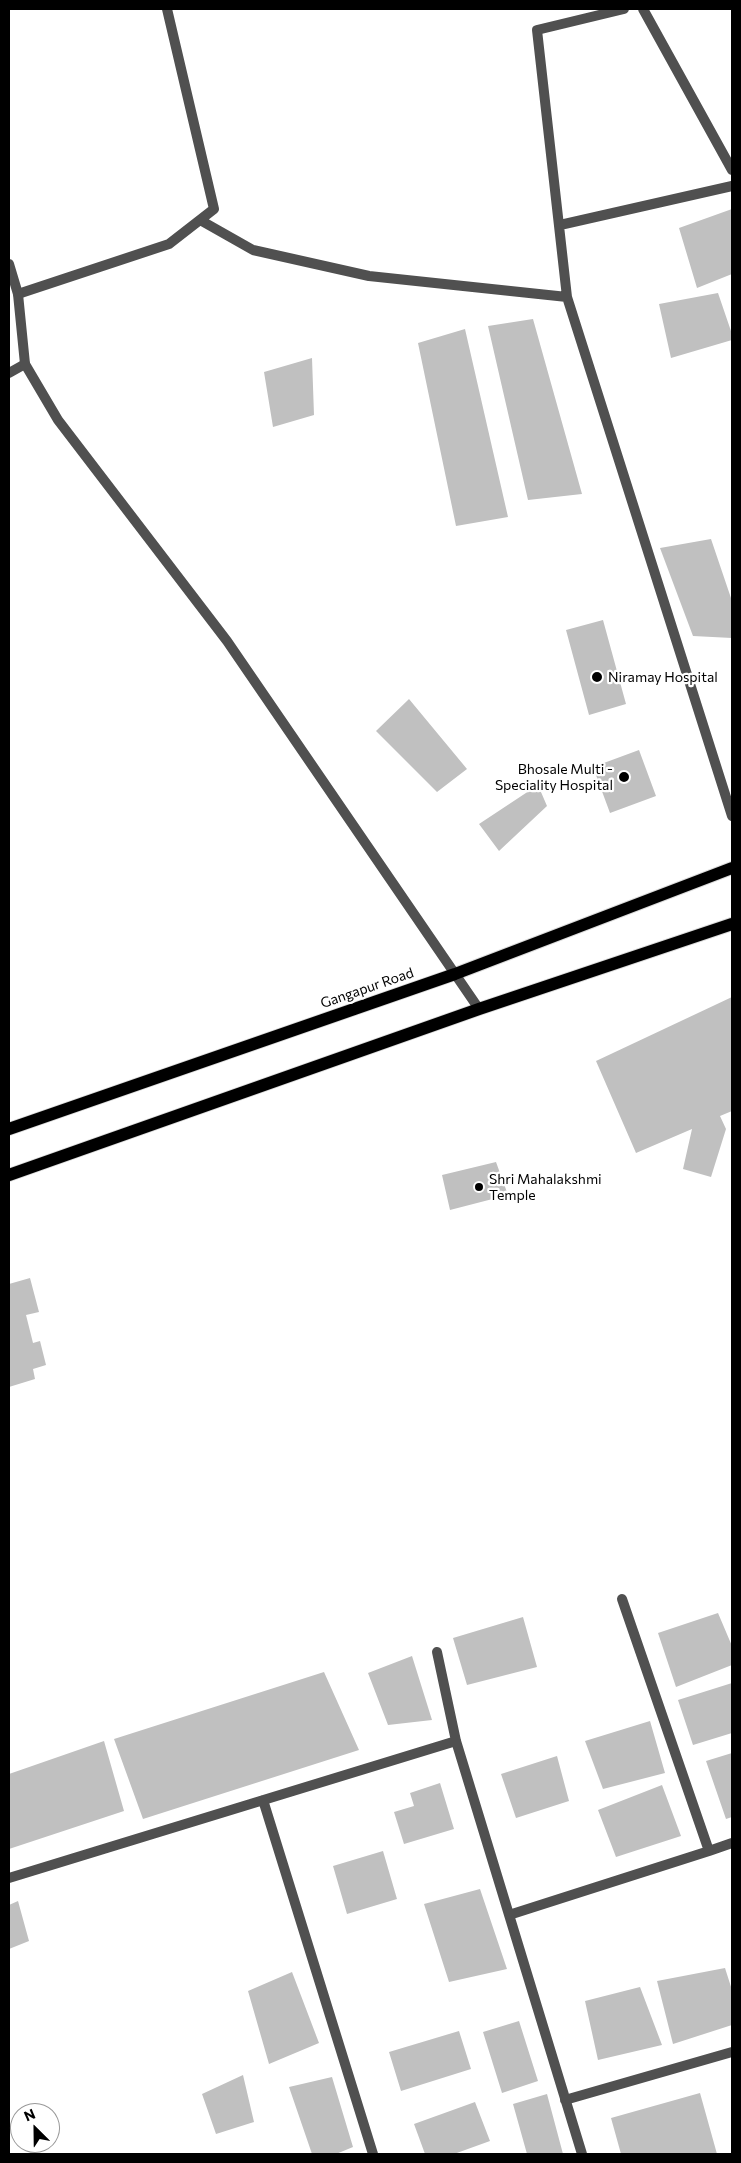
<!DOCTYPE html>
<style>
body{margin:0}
#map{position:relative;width:741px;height:2163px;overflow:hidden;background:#fff;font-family:Commissioner,sans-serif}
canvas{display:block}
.frame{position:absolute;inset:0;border:10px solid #000;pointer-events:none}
.north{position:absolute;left:10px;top:2103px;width:50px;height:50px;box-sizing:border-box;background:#fff;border:1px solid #999;border-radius:50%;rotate:337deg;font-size:14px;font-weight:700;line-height:20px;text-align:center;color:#000}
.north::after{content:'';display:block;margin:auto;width:18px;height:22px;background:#000;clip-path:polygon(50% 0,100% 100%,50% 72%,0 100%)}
</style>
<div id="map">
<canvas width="741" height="2163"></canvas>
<div class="frame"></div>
<div class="north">N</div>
</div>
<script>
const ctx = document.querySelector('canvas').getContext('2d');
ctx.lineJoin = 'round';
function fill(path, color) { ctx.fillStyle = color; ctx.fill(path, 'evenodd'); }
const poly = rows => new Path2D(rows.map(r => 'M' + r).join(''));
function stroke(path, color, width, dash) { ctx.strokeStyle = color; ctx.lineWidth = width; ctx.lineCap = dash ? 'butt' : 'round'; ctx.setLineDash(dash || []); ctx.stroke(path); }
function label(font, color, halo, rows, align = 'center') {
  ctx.font = font + ' Commissioner,sans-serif'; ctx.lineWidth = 4.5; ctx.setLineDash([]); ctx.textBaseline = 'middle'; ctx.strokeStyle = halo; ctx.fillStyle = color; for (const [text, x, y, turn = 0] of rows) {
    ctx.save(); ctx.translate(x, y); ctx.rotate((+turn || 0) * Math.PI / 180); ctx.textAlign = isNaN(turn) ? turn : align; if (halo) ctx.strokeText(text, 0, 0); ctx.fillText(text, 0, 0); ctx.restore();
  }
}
fill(poly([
 [732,209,732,274,697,288,679,228],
 [718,293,732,334,732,340,671,358,659,304],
 [533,319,582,494,528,500,488,326],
 [465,329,508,517,456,526,418,343],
 [312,358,314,415,273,427,264,372],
 [711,539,732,601,732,638,693,636,660,548],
 [603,620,626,704,589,715,566,630],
 [409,699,467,769,437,792,376,731],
 [639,750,656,796,610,813,593,767],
 [538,785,547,806,499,851,479,824],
 [732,997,732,1111,720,1116,726,1129,711,1177,683,1169,692,1129,636,1153,596,1061],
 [496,1162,508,1195,450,1210,442,1175],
 [30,1278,39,1312,26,1315,33,1343,40,1341,46,1365,33,1369,35,1379,9,1387,9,1284],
 [718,1613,732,1646,732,1665,676,1687,658,1633],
 [523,1617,537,1667,467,1685,453,1638],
 [412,1656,432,1720,388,1725,368,1673],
 [324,1672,359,1750,143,1819,114,1739],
 [732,1683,732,1733,693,1745,678,1700],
 [650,1721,665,1773,603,1789,585,1741],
 [104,1741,124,1811,9,1849,9,1774],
 [732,1753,732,1817,726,1819,706,1761],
 [557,1756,569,1801,516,1818,501,1774],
 [440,1783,454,1829,404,1844,394,1812,414,1806,410,1793],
 [662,1785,681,1836,616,1857,598,1810],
 [383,1851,397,1899,347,1914,333,1866],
 [480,1889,507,1969,449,1982,424,1904],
 [18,1901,29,1941,9,1949,9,1905],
 [725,1968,732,1990,732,2025,673,2044,657,1981],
 [292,1972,319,2043,269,2064,248,1991],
 [640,1987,662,2045,598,2060,585,2001],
 [519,2021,538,2081,502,2093,483,2032],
 [459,2031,471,2069,401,2091,389,2052],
 [243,2075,254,2122,216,2134,202,2094],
 [332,2077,353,2147,336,2154,312,2154,289,2087],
 [700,2093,717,2154,621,2154,611,2118],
 [547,2094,563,2154,527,2154,513,2104],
 [475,2102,490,2141,454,2154,425,2154,414,2124]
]), '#c0c0c0');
const primary = poly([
 [9,1129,455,974,732,868],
 [9,1175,479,1009,732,924]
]);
stroke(primary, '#dbdbdb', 14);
stroke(poly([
 [624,9,537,30,567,297,732,816],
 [643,9,732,170],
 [200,220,253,250,369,276,567,297],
 [560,225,732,186],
 [18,294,169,244,214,209,167,9],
 [9,373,25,364],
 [622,1599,709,1851,732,1843],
 [437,1652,456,1741,582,2154],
 [263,1800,373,2154],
 [9,1878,456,1741],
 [509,1915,709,1851],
 [565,2100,732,2052]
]), '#505050', 10);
stroke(poly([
 [9,264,18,294,25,364,58,420,227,641,479,1009]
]), '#505050', 10);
stroke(primary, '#000', 12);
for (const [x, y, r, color] of [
 [597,677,6,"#000"],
 [624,777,6,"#000"],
 [479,1187,5,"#000"]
]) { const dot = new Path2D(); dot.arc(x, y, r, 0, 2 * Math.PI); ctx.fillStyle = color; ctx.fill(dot); stroke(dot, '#fff', 2); }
label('14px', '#000', '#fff', [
 ["Niramay Hospital",608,677],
 ["Bhosale Multi -",613,769,"right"],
 ["Speciality Hospital",613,785,"right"],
 ["Shri Mahalakshmi",489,1179],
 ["Temple",489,1195]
], 'left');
label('14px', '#000', '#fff', [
 ["Gangapur Road",367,988,-19]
]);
</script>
